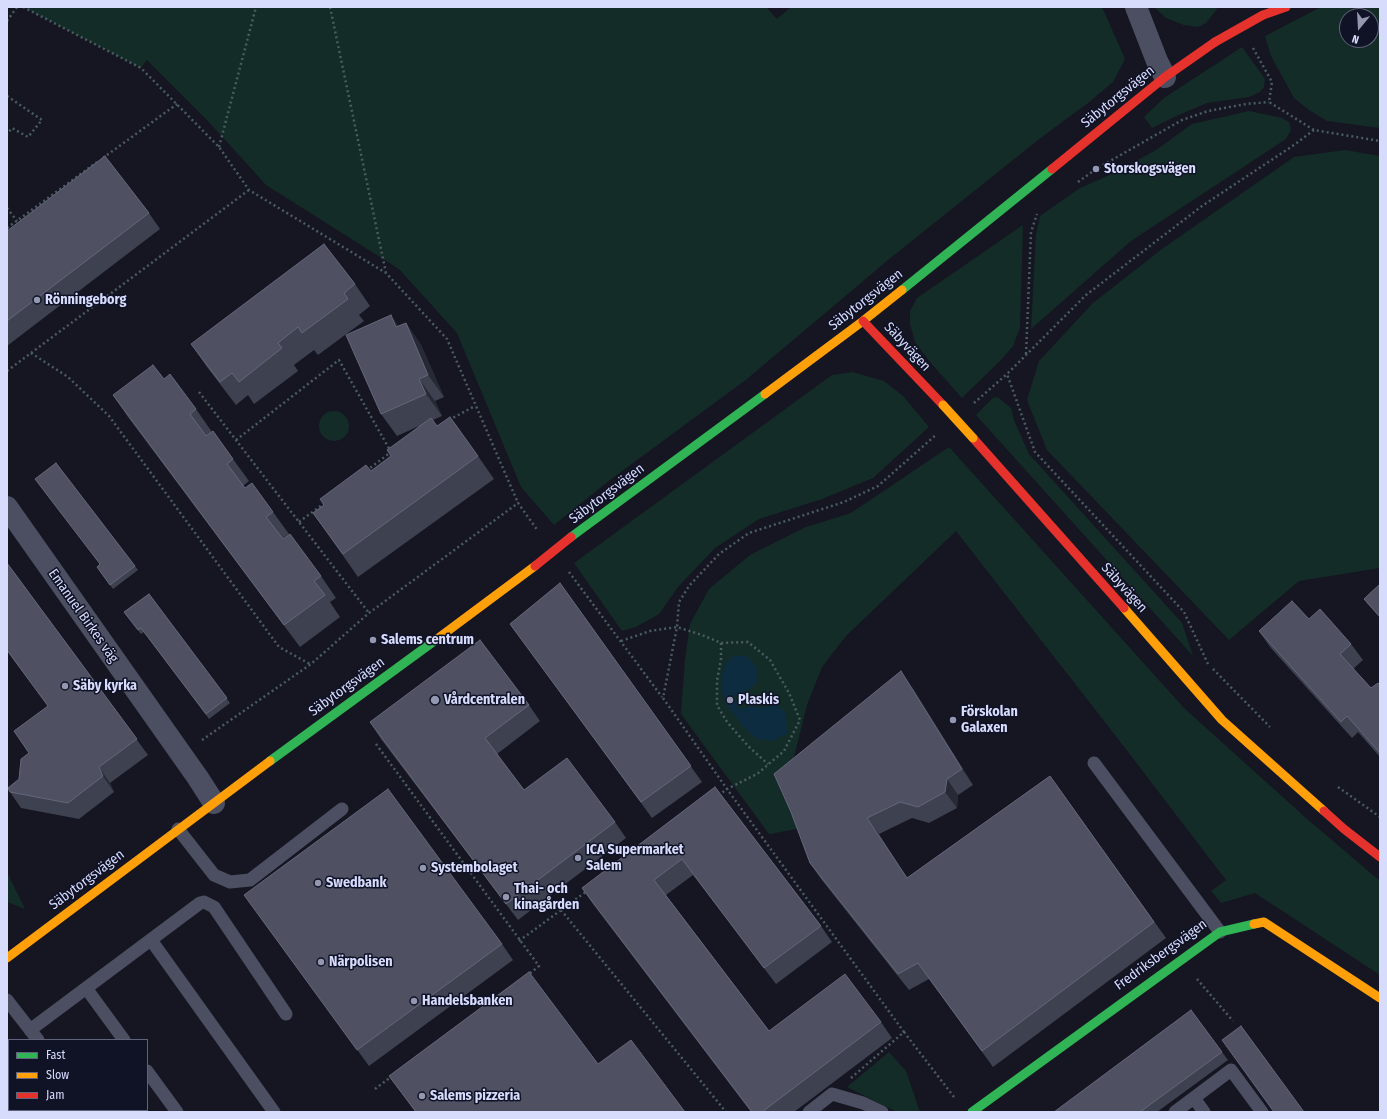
<!DOCTYPE html>
<meta charset="utf-8">
<style>
body{margin:0}
#map{position:relative;width:1387px;height:1119px;overflow:hidden;background:#151621;font-family:"Fira Sans Condensed",sans-serif}
canvas{display:block}
.frame{position:absolute;inset:0;border:8px solid #d7dcfd;pointer-events:none}
.legend{position:absolute;left:8px;top:1039px;width:140px;height:72px;box-sizing:border-box;background:#101226;border:1px solid #60637c;margin:0;padding:5px 7px;list-style:none;font-size:12px;color:#d7dcfd}
.legend li{display:flex;align-items:center;gap:8px;height:20px}
.legend b{width:20px;border:1px solid #60637c}
.north{position:absolute;left:1339px;top:8px;width:40px;height:40px;box-sizing:border-box;background:#101226;border:1px solid #60637c;border-radius:50%;rotate:198deg;font-size:11px;font-weight:700;line-height:16px;text-align:center;color:#d7dcfd}
.north::after{content:'';display:block;margin:auto;width:14px;height:18px;background:#9397b0;clip-path:polygon(50% 0,100% 100%,50% 72%,0 100%)}
</style>
<div id="map">
<canvas width="1387" height="1119"></canvas>
<div class="frame"></div>
<ul class="legend">
<li><b style="height:5px;background:#30b455"></b>Fast</li>
<li><b style="height:5px;background:#ff9f0a"></b>Slow</li>
<li><b style="height:5px;background:#e5322d"></b>Jam</li>
</ul>
<div class="north">N</div>
</div>
<script>
const ctx = document.querySelector('canvas').getContext('2d');
ctx.lineJoin = 'round';
function fill(path, color) { ctx.fillStyle = color; ctx.fill(path, 'evenodd'); }
const poly = rows => new Path2D(rows.map(r => 'M' + r).join(''));
function stroke(path, color, width, dash) { ctx.strokeStyle = color; ctx.lineWidth = width; ctx.lineCap = dash ? 'butt' : 'round'; ctx.setLineDash(dash || []); ctx.stroke(path); }
function label(font, color, halo, rows, align = 'center') {
  ctx.font = font + ' "Fira Sans Condensed",sans-serif'; ctx.lineWidth = 3; ctx.setLineDash([]); ctx.textBaseline = 'middle'; ctx.strokeStyle = halo; ctx.fillStyle = color; for (const [text, x, y, turn = 0] of rows) {
    ctx.save(); ctx.translate(x, y); ctx.rotate((+turn || 0) * Math.PI / 180); ctx.textAlign = isNaN(turn) ? turn : align; if (halo) ctx.strokeText(text, 0, 0); ctx.fillText(text, 0, 0); ctx.restore();
  }
}
fill(poly([
 [23,7,766,7,777,19,791,7,1102,7,1125,59,1113,82,1088,103,1038,140,888,260,747,379,610,480,554,525,521,487,457,333,399,269,266,185,208,121,147,60,141,68],
 [1154,7,1216,7,1217,9,1206,23,1198,27,1184,25,1166,18],
 [1321,7,1380,7,1380,128,1327,121,1309,110,1294,98,1271,56,1265,36],
 [1347,16,1371,16,1371,40,1347,40],
 [1242,47,1265,79,1264,87,1260,92,1249,97,1207,103,1174,117,1152,128,1144,117,1164,98],
 [1249,111,1282,118,1289,122,1291,130,1286,139,1131,241,1031,329,1036,234,1040,216,1080,188,1112,174,1156,150,1192,124],
 [1345,150,1380,156,1380,568,1299,581,1229,640,1047,450,1027,400,1039,361,1093,303,1162,249,1294,157],
 [1023,225,1020,328,1013,346,1001,360,962,398,930,362,915,342,910,324,910,311,917,298],
 [852,372,884,381,903,396,929,427,873,478,822,499,759,519,715,548,678,587,659,614,636,627,622,631,574,563,832,375],
 [994,397,999,398,1011,408,1014,420,1029,454,1182,623,1193,656,976,415],
 '319 426a15 15 0 1 1 30 0a15 15 0 1 1-30 0Z',
 [949,447,1184,708,1306,818,1380,881,1380,975,1255,893,1221,903,1211,891,1226,880,1115,735,956,531,846,636,822,667,807,705,794,757,780,790,802,828,769,834,681,714,685,659,690,624,709,589,750,555,806,527,851,513],
 [7,872,25,909,7,902],
 [889,1052,906,1071,920,1112,897,1112,847,1087]
]), '#142c27');
fill(poly([
 [733,656,747,656,757,668,758,681,750,689,734,696,739,709,753,706,760,708,777,705,786,713,787,734,772,741,757,739,746,730,728,707,722,693,722,675,726,663]
]), '#0d2c40');
stroke(poly([
 [23,7,141,68,219,147,249,190,386,273,447,339,518,503],
 [330,7,386,273],
 [7,21,17,7],
 [1253,48,1272,82,1269,102,1314,130,1380,141],
 [7,96,42,120,28,137,12,128,7,134],
 [219,147,256,7],
 [103,158,177,104],
 [1078,182,1096,169,1182,120,1208,111,1246,104,1269,102],
 [7,208,17,221],
 [7,228,97,162],
 [31,353,68,377,109,416,279,647,310,664],
 [1026,354,1031,232,1037,214],
 [7,371,249,190],
 [199,392,369,613],
 [974,403,1007,374],
 [449,420,475,406],
 [236,440,339,360,391,452,366,471],
 [299,522,326,502],
 [569,572,662,697],
 [621,641,650,631,677,627,702,635,721,643,748,642,770,660,789,693,800,720,784,751,757,774,727,789,719,795],
 [721,643,721,659,717,681,717,705,727,722,748,746,768,764],
 [1208,664,1184,612,1035,452,1007,374,1086,295,1202,206,1294,145,1314,130],
 [1213,669,1270,727],
 [202,740,311,664,369,613,518,503,538,531],
 [376,744,539,966,528,975],
 [1338,787,1380,817],
 [561,910,726,1112],
 [519,941,587,891],
 [1197,979,1233,1021],
 [904,1032,954,1097],
 [851,1078,904,1032,727,789,663,698,677,627,679,602,689,586,719,554,749,533,844,502,878,486,937,434],
 [375,1089,392,1076]
]), '#4a5c62', 2.5, [2, 3]);
stroke(poly([
 [1094,763,1220,932],
 [178,829,214,875,230,882,250,880,342,809],
 [151,940,274,1112],
 [86,988,124,1040],
 [7,1000,38,1040],
 [30,1030,200,903,204,902,214,907,286,1014],
 [147,1071,177,1112],
 [1194,1098,1204,1112],
 [93,1110,95,1112],
 [809,1112,832,1094,863,1103,882,1112],
 [1175,1112,1231,1070,1262,1112]
]), '#4b4f61', 13);
stroke(poly([
 [1136,7,1157,61,1165,77],
 [7,507,198,778,214,803]
]), '#4b4f61', 22);
stroke(poly([
 [902,290,1052,169],
 [571,537,765,394],
 [270,761,437,639],
 [972,1112,1220,932,1254,924]
]), '#30b455', 9);
stroke(poly([
 [765,394,863,321,902,290],
 [1124,608,1222,720,1324,811],
 [437,639,535,566],
 [1254,924,1264,922,1380,998],
 [7,958,270,761]
]), '#ff9f0a', 9);
stroke(poly([
 [1263,15,1286,7],
 [1052,169,1165,77,1215,42],
 [863,321,943,405],
 [973,438,1124,608],
 [1324,811,1344,829,1380,857]
]), '#e5322d', 9);
stroke(poly([
 [943,405,973,438]
]), '#ff9f0a', 9);
stroke(poly([
 [1215,42,1263,15],
 [535,566,571,537]
]), '#e5322d', 9);
fill(poly([
 [149,213,160,229,7,346,7,231],
 [355,284,370,306,359,315,364,321,318,355,314,350,294,365,298,371,254,404,248,395,236,405,207,367,191,344],
 [406,323,421,345,444,397,435,401,442,416,433,420,437,426,478,456,494,479,358,577,313,513,391,456,419,426,397,436,381,414,398,326],
 [164,379,196,409,212,432,206,436,233,459,249,481,243,486,245,488,273,512,289,534,283,538,321,576,336,598,330,602,340,617,300,647,128,417,113,395],
 [7,563,148,755,110,783,114,792,79,819,21,808,10,792,19,779,48,706,7,651],
 [135,566,138,570,113,589,97,567],
 [560,583,702,782,652,818,510,624],
 [1380,584,1380,618,1367,603,1364,599],
 [149,594,230,703,209,719,144,632,141,634,124,612],
 [1309,619,1351,644,1363,660,1353,669,1371,688,1380,685,1380,757,1358,732,1352,738,1270,647,1259,631],
 [912,687,973,785,958,795,957,808,929,823,912,818,879,834,907,878,1050,776,1166,938,993,1067,929,979,909,990,821,879,810,863],
 [529,705,540,721,497,754,524,790,615,822,626,838,518,920,381,739,370,722],
 [715,787,821,926,832,942,776,984,693,875,666,895,769,1031,881,1022,892,1038,794,1112,751,1112,593,904,582,888],
 [244,895,502,944,513,960,369,1066],
 [1222,1052,1228,1060,1157,1112,1054,1112],
 [598,1064,685,1112,416,1112,389,1076]
]), '#3e4150');
fill(poly([
 [391,315,407,338,396,327],
 [406,323,421,345,444,397,428,375],
 [419,379,435,401,442,416,426,394],
 [901,671,912,687,973,785,962,769],
 [99,767,110,783,114,792,103,776],
 [947,779,958,795,957,808,945,792],
 [867,818,879,834,918,894,907,878]
]), '#272935');
const building = poly([
 [105,156,149,213,7,321,7,231,105,156],
 [324,244,355,284,344,293,348,299,302,333,298,327,278,343,282,348,239,382,232,373,220,382,191,344,324,244],
 [391,315,396,327,406,323,428,375,419,379,426,394,381,414,346,335,391,315],
 [153,365,164,379,170,374,196,409,190,414,206,436,213,431,233,459,227,464,245,488,252,483,273,512,266,517,283,539,290,534,321,576,314,581,325,595,284,625,113,395,153,365],
 [450,417,478,456,343,554,313,513,324,505,320,499,366,465,371,471,391,456,387,450,431,418,437,426,450,417],
 [56,463,135,566,110,585,97,567,100,564,35,479,56,463],
 [7,563,137,739,99,767,103,776,68,803,10,792,8,788,19,779,21,759,29,753,14,731,48,706,7,650,7,563],
 [560,583,691,766,641,802,510,624,560,583],
 [1380,584,1380,617,1364,599,1380,584],
 [149,594,227,698,206,714,141,628,138,630,124,612,149,594],
 [1292,601,1309,619,1320,609,1351,644,1340,654,1371,688,1378,683,1380,685,1380,753,1347,716,1341,722,1259,631,1292,601],
 [480,640,529,705,485,738,524,790,567,758,615,822,506,904,370,722,480,640],
 [901,671,962,769,947,779,945,792,918,807,900,802,867,818,907,878,1050,776,1154,922,982,1051,918,963,898,974,810,863,791,812,774,774,901,671],
 [715,787,821,926,764,968,682,859,654,880,769,1031,845,974,881,1022,762,1112,752,1112,582,888,715,787],
 [388,789,502,944,357,1050,244,895,388,789],
 [529,972,598,1064,631,1040,685,1112,416,1112,389,1076,529,972],
 [1191,1010,1222,1052,1140,1112,1054,1112,1191,1010],
 [1241,1026,1304,1112,1274,1112,1222,1040,1241,1026]
]);
fill(building, '#4f5163');
stroke(building, '#64677b', 1);
for (const [x, y, r, color] of [
 [1096,169,4,"#9397b0"],
 [37,300,4,"#9397b0"],
 [373,640,4,"#9397b0"],
 [65,686,4,"#9397b0"],
 [435,700,5,"#9397b0"],
 [730,700,4,"#9397b0"],
 [953,720,4,"#9397b0"],
 [578,858,4,"#9397b0"],
 [423,868,4,"#9397b0"],
 [318,883,4,"#9397b0"],
 [506,897,4,"#9397b0"],
 [321,962,4,"#9397b0"],
 [414,1001,4,"#9397b0"],
 [422,1096,4,"#9397b0"]
]) { const dot = new Path2D(); dot.arc(x, y, r, 0, 2 * Math.PI); ctx.fillStyle = color; ctx.fill(dot); stroke(dot, '#101226', 1.5); }
label('14px', '#d7dcfd', '#101226', [
 ["Säbytorgsvägen",1118,97,-39],
 ["Säbytorgsvägen",866,300,-38],
 ["Säbyvägen",907,347,47],
 ["Säbytorgsvägen",607,494,-37],
 ["Säbyvägen",1124,588,48],
 ["Emanuel Birkes väg",83,616,55],
 ["Säbytorgsvägen",347,687,-36],
 ["Säbytorgsvägen",87,880,-37],
 ["Fredriksbergsvägen",1161,955,-36]
]);
label('bold 14px', '#d7dcfd', '#101226', [
 ["Storskogsvägen",1104,169],
 ["Rönningeborg",45,300],
 ["Salems centrum",381,640],
 ["Säby kyrka",73,686],
 ["Vårdcentralen",444,700],
 ["Plaskis",738,700],
 ["Förskolan",961,712],
 ["Galaxen",961,728],
 ["ICA Supermarket",586,850],
 ["Salem",586,866],
 ["Systembolaget",431,868],
 ["Swedbank",326,883],
 ["Thai- och",514,889],
 ["kinagården",514,905],
 ["Närpolisen",329,962],
 ["Handelsbanken",422,1001],
 ["Salems pizzeria",430,1096]
], 'left');
</script>
